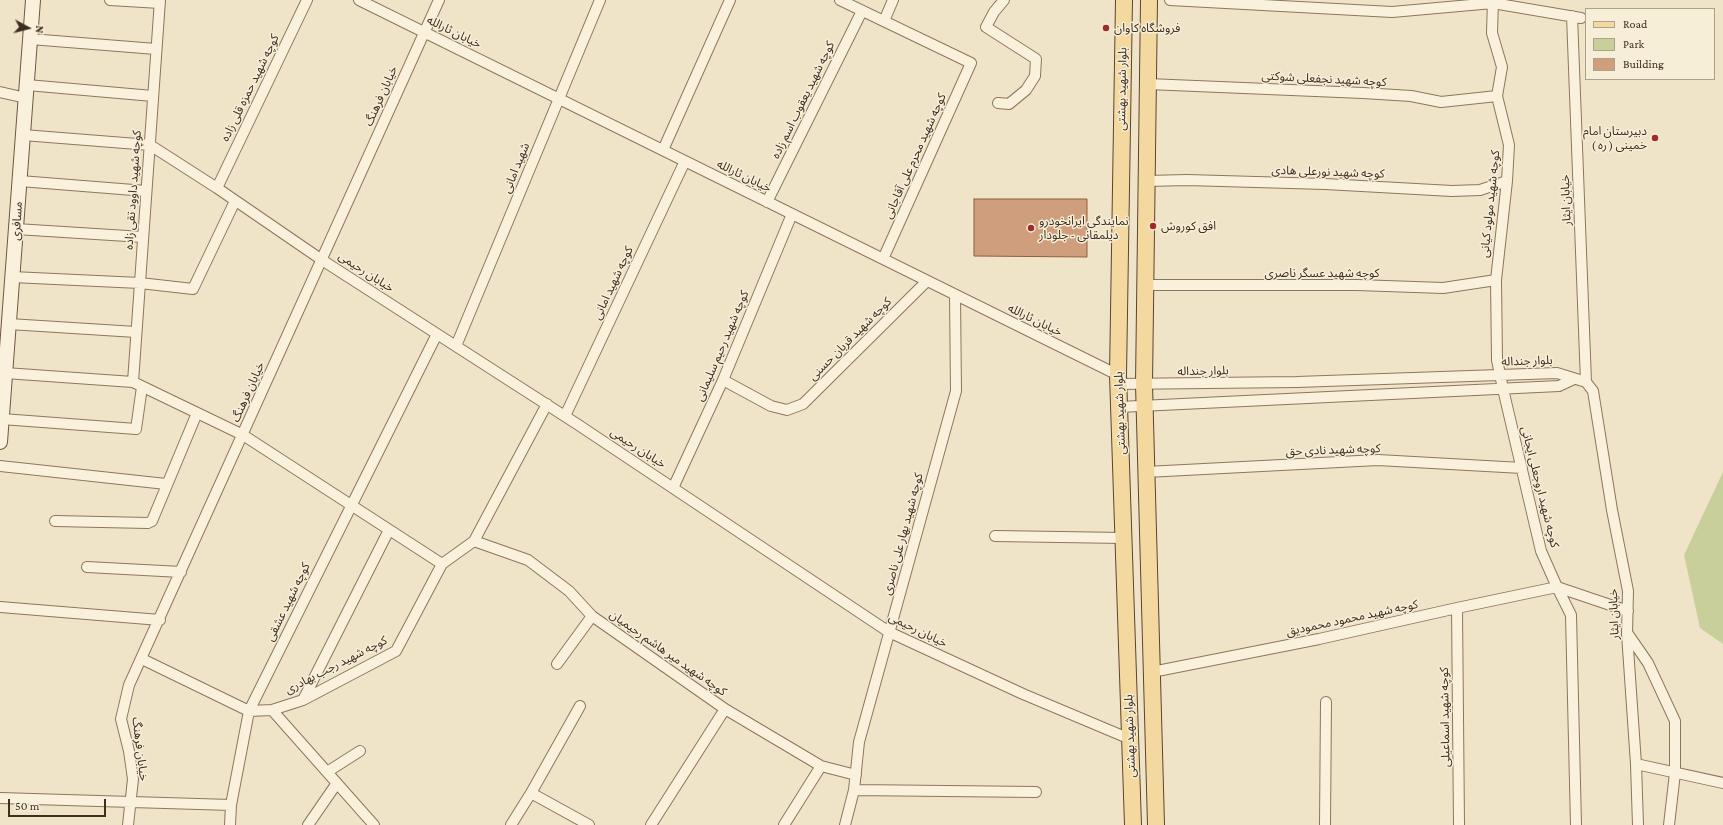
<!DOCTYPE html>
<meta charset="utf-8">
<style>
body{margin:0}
#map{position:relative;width:1723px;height:825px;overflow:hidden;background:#f0e4c8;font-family:"Crimson Pro",serif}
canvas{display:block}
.legend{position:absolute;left:1585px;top:8px;width:130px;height:72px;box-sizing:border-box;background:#f7eed8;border:1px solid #ada18e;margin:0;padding:5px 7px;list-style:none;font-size:12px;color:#3d2e20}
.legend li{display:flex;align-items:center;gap:8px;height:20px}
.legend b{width:20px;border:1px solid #ada18e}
.north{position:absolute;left:8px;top:8px;width:40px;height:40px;-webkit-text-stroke:3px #f7eed8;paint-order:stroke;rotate:97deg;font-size:11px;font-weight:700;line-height:16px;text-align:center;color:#3d2e20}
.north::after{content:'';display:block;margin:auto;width:14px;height:18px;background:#3d2e20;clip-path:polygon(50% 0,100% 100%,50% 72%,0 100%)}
.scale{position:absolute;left:8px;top:799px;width:98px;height:18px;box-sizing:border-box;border:2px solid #3d2e20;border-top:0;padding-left:5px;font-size:12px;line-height:14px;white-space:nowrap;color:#3d2e20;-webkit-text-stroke:3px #f7eed8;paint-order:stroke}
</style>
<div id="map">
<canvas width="1723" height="825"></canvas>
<ul class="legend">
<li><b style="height:5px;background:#f3d9a0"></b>Road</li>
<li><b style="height:11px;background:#c9cf9b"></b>Park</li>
<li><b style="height:11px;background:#cf9f7d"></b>Building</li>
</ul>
<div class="north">N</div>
<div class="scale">50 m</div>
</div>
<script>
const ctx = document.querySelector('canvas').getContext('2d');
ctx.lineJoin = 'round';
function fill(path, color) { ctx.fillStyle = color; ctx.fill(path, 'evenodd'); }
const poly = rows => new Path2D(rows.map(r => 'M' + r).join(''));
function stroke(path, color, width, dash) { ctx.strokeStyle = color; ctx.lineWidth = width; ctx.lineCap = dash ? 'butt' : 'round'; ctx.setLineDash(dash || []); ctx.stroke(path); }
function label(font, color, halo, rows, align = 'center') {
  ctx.font = font + ' "Crimson Pro","Noto Sans Arabic",serif'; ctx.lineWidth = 3; ctx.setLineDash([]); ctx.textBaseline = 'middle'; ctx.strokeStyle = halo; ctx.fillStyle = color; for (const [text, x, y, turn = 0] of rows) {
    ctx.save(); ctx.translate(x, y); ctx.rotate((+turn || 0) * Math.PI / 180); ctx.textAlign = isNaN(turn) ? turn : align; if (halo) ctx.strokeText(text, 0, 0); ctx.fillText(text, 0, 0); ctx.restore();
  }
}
fill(poly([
 [1723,472,1723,644,1700,628,1684,555]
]), '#c9cf9b');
const building = poly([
 [974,199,1087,199,1087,257,974,256,974,199]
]);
fill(building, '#cf9f7d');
stroke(building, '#8d5f41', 1);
const street = poly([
 [110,0,160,3],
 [359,0,1118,375],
 [840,0,971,63,883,259],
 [1170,0,1392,12,1493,3,1581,18],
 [1493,0,1492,33,1502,67,1497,96,1509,145,1507,181,1496,280,1497,360,1503,389,1541,551,1557,587,1628,611],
 [1572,16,1586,382],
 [884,21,893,0],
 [30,39,156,49],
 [1148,84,1363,93,1411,96,1441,102,1497,96],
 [27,85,153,96],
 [0,92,26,98],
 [998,103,1009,104,1026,90,1035,76,1036,59,986,27,994,12,1004,0],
 [23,135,150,145,217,188,322,260,577,424,889,632,1023,694,1130,739],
 [663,150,730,0],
 [20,181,146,191],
 [1147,181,1187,180,1325,184,1452,191,1480,190,1507,181],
 [217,188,307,0],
 [767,202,862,11],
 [16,229,143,237],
 [12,277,140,283,193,289,235,201],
 [1146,285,1357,285,1443,288,1496,280],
 [9,324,136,332],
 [456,346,600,0],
 [5,373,133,382,243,435,442,564],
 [723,380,771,406,787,410,803,404,927,281],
 [133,382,160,0],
 [1118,384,1297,382,1557,373,1586,382,1593,391,1612,510,1628,591,1627,634,1636,764,1638,825],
 [1119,407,1559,386,1574,379],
 [565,416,685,161],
 [2,419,136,429,142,387],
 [0,466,166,484],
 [1146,472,1378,460,1522,468],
 [673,488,723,380,792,214],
 [55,521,148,523,152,521,197,413],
 [995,536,1124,538],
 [474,541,528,560,569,591,592,616,725,709,821,766,856,775],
 [87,567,181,572],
 [0,607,160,620],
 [1457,608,1459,825],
 [1628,634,1648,663,1675,721,1675,773,1669,825],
 [142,659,249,711,272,710,303,700,396,651,442,564,474,541,547,404],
 [557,664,592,616],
 [1152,672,1319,639,1457,608,1557,587,1571,615,1576,825],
 [303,700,389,530],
 [272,710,374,825],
 [1636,764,1723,783],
 [327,772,360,751],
 [854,790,1036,792],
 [531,793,589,825],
 [0,798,231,805],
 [128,825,133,779,129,751,121,719,129,685,439,0],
 [230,825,231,805,249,711,437,334],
 [308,825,337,783],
 [511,825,531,793,580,706],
 [651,825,725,709],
 [784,825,821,766],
 [845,825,854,790,859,742,956,391,955,295],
 [1325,825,1326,702]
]);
const secondary = poly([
 [0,442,33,0]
]);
const primary = poly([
 [1124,0,1118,375,1133,825],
 [1149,0,1144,384,1156,825]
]);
stroke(street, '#8d765c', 12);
stroke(secondary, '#6f573f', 16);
stroke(primary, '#5b4430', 18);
stroke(street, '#faf1dc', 10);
stroke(secondary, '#faf1dc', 14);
stroke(primary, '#f3d9a0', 16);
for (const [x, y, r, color] of [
 [1106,28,4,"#9e2a2b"],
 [1655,138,4,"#9e2a2b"],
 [1153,226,4,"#9e2a2b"],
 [1031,228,4,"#9e2a2b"]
]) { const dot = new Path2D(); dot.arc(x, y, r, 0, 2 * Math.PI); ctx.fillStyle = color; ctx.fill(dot); stroke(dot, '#f7eed8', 1.5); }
label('12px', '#3d2e20', '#f7eed8', [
 ["فروشگاه کاوان",1114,28],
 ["دبیرستان امام",1647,131,"right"],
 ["خمینی ( ره )",1647,145,"right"],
 ["نمایندگی ایرانخودرو",1039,221],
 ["دیلمقانی - جلودار",1039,235],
 ["افق کوروش",1161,226]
], 'left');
label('12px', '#3d2e20', '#f7eed8', [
 ["خیابان ثارالله",454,32,26],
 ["کوچه شهید نجفعلی شوکتی",1324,79,3],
 ["کوچه شهید حمزه قلی زاده",250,88,-64],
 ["بلوار شهید بهشتی",1122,89,-89],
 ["خیابان فرهنگ",381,96,-66],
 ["کوچه شهید یعقوب اسم زاده",803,100,-64],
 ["کوچه شهید محرم علی آقاجانی",915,156,-66],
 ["شهید امانی",516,168,-68],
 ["کوچه شهید نورعلی هادی",1328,172,2],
 ["خیابان ثارالله",744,176,26],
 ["کوچه شهید داوود تقی زاده",133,190,-86],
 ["خیابان ایثار",1566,200,-92],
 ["کوچه شهید مولود کیانی",1490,204,-84],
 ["مسافری",17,221,-86],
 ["خیابان رحیمی",366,272,33],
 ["کوچه شهید عسگر ناصری",1322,273],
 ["کوچه شهید امانی",613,283,-65],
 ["خیابان ثارالله",1035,320,26],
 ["کوچه شهید قربان حسنی",850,339,-45],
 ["کوچه شهید رحیم سلیمانی",722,346,-67],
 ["بلوار جنداله",1527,361,-2],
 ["بلوار جنداله",1203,371,-1],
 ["خیابان فرهنگ",248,392,-66],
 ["بلوار شهید بهشتی",1120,413,-92],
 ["خیابان رحیمی",638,448,33],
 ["کوچه شهید نادی حق",1333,450,-2],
 ["کوچه شهید اروجعلی ایجانی",1540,487,76],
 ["کوچه شهید بهار علی ناصری",903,534,-75],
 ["کوچه شهید عشقی",288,602,-64],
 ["خیابان ایثار",1614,614,-92],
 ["کوچه شهید محمود محمودیق",1352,618,-12],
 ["خیابان رحیمی",918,630,26],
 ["کوچه شهید میر هاشم رحیمیان",668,653,35],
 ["کوچه شهید رجب بهادری",336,665,-27],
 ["کوچه شهید اسماعیلی",1445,717,-91],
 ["بلوار شهید بهشتی",1130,736,-92],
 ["خیابان فرهنگ",140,749,83]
]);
</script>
